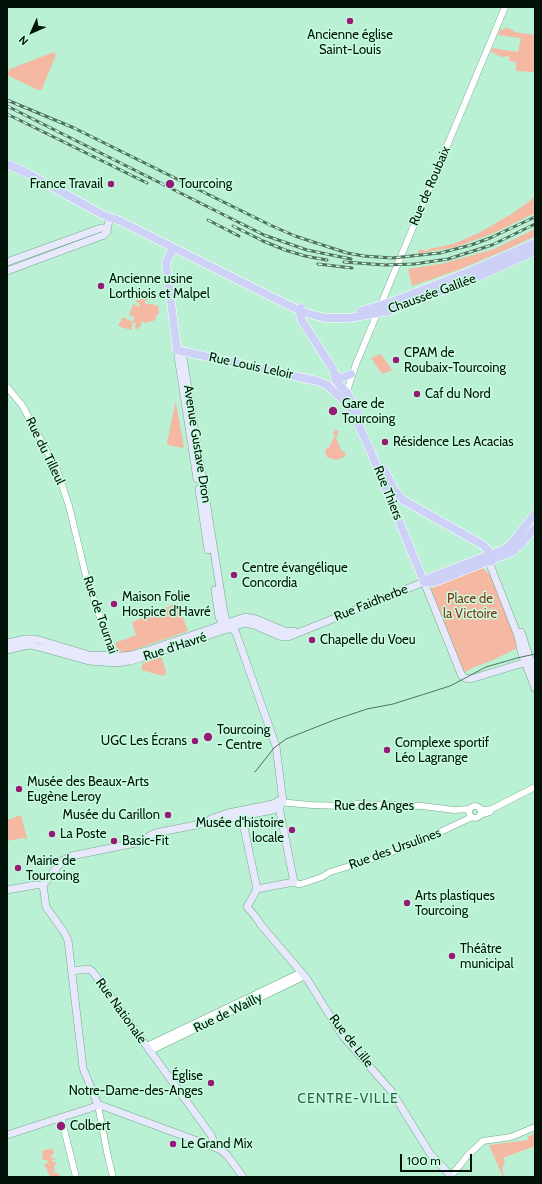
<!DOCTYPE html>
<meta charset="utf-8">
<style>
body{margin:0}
#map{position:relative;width:542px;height:1184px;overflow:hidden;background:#baf0d3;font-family:Cabin,sans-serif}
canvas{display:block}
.frame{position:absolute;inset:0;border:8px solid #011208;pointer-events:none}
.north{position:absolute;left:12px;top:12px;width:40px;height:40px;-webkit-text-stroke:3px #c7fde0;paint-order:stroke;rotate:225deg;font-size:11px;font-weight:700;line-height:16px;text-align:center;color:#011208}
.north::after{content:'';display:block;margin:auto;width:14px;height:18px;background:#011208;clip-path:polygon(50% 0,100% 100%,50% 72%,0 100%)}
.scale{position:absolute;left:400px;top:1154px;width:72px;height:18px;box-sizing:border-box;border:2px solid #011208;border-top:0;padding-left:5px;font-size:12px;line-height:14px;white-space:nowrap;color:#011208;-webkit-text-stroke:3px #c7fde0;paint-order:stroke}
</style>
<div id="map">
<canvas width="542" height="1184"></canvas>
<div class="frame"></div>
<div class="north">N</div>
<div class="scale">100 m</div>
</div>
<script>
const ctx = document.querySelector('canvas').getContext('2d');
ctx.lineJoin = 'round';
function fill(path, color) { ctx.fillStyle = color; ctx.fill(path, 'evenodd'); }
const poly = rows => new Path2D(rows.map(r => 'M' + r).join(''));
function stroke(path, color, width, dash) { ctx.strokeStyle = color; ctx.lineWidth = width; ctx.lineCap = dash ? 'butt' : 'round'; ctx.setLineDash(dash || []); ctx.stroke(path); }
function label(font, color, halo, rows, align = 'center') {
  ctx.font = font + ' Cabin,sans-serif'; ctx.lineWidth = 3; ctx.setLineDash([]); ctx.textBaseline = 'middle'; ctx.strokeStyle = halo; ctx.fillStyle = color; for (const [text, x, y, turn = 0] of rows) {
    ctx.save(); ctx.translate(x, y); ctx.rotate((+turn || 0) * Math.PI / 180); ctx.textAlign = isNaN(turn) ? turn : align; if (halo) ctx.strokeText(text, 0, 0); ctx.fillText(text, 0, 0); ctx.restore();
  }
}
fill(poly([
 [505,27,514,31,514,32,535,35,535,87,534,72,516,71,516,62,509,61,509,56,502,57,491,52,492,48,518,52,521,38,498,35,500,29,504,30],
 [54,52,56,55,42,89,40,90,38,90,9,76,8,73,10,69],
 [535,197,535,213,494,233,456,247,417,254,420,249,426,251,429,249,453,244,479,233,513,213],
 [535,229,535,236,508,249,458,270,412,286,408,269,445,263,494,249],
 [143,294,147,296,154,295,154,299,146,300,145,304,153,304,153,306,158,305,159,313,157,314,157,316,155,317,156,320,145,323,142,321,140,327,139,327,138,329,135,329,136,323,133,322,131,330,118,326,123,317,133,322,134,317,129,315,132,307,133,304,139,307,140,305,136,301,138,297,141,298],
 [381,354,392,370,382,374,371,358],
 [176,403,184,447,183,448,168,445,167,443,175,404],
 [335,430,339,431,336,438,342,452,344,451,346,455,344,457,336,460,327,457,325,453,327,448,329,448,329,445,330,445,335,435,333,434],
 [482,567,489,574,496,587,517,644,517,648,491,661,472,668,463,673,430,589],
 [177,603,188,631,125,653,117,650,115,643,136,635,132,622],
 [161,657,166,671,164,676,141,670,143,663],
 [21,815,27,839,22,838,7,841,7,820],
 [535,1133,535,1146,503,1158,505,1162,502,1168,504,1177,503,1177,489,1145,528,1140,528,1137],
 [52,1148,54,1154,51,1155,52,1159,55,1158,55,1160,52,1160,53,1162,55,1162,57,1165,54,1165,55,1172,52,1173,59,1173,60,1177,50,1177,44,1164,48,1163,47,1160,43,1160,42,1151]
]), '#f5b8a2');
const tertiary = poly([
 [7,387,22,405,57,470,69,506,86,576,114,659],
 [346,394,356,364,505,7],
 [278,802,312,805,345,806,358,804,422,806,454,810,470,809],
 '469 812a6 6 0 1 1 12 0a6 6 0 1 1-12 0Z',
 [480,809,484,810,492,809,535,787],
 [480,815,490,812],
 [294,882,298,884,301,884,322,877,330,872,379,857,421,841,472,817],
 [147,1046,302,972],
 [150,1051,305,976],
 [98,1105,108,1157,113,1177],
 [61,1117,76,1177],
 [451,1176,468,1155,483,1141,511,1137,535,1127]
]);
const secondary = poly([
 [7,262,101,228,107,228],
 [7,271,104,235,107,232,108,224,111,218],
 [177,350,197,479],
 [199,489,208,550],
 [487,557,518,636,521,651,535,688],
 [215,590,219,617,222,623,229,629],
 [521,632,535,674],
 [7,643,25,639,36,639,89,655,122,656,131,655,149,650,245,617,256,619,287,632,294,631],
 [7,650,23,646,31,645,89,661,116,663,130,661,141,658,245,623,254,625,282,637,288,637,424,582,461,674,463,677,468,679,474,678,520,664,535,661],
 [241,813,257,889],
 [211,819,228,813,273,804,280,800],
 [43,885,62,861,71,856,136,843,155,833,273,810,279,807,283,802,276,746,236,633,226,620,224,613,182,351],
 [43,885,46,907,64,932,68,940,83,1068,98,1105],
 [257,889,247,907,255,916,261,925,307,979,342,1035,392,1092,431,1155,452,1177],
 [257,889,294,882,278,802],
 [7,890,35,885,43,885],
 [71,971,89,969,93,972,211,1135,213,1140,212,1146],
 [7,1135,100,1105,219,1149,227,1155,243,1177]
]);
const primary = poly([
 [7,164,31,175],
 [27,173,103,215,120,221,274,298,303,312,325,318,349,318,390,311,473,279,535,251],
 [173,248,166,263,177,350,317,381,327,385,343,400,356,419,370,450,424,582],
 [301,308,300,313,302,321,333,369,336,381,348,394,358,413],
 [361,311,394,301,471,271,535,243],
 [334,373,338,377,341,378,351,374],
 [384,469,395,491,403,500,483,545,487,549,492,561],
 [424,582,429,578,505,549,512,543,534,515,535,516],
 [424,582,435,582,512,552,521,544,535,528]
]);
stroke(tertiary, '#75a98d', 7);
stroke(secondary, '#75a98d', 8);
stroke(primary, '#fff', 9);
stroke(tertiary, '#fff', 6);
stroke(secondary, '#e7e8fb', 7);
stroke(primary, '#ced1f7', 8);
stroke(poly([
 [255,772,274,748,286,739,334,720,367,709,393,704,450,686,486,667,517,658,535,654]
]), '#51725f', 1);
const rail = poly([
 [7,100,74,128,270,225,295,236,347,253,364,256,392,258,440,253,471,245,490,238,535,217],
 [7,106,264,235,307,250,351,259],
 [7,114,147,183],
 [208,220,239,236],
 [233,226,263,241,285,250,305,256,327,260],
 [344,262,385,265,414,264,448,259,492,245,535,224],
 [318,264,352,268]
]);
stroke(rail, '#51725f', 3);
stroke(rail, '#c7fde0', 1.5, [4.5]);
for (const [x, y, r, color] of [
 [350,21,4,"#951b76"],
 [111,184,4,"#951b76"],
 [170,184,5,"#951b76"],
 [101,286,4,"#951b76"],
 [396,360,4,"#951b76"],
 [417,394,4,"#951b76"],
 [333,411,5,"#951b76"],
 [385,442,4,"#951b76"],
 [234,575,4,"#951b76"],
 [114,604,4,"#951b76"],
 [312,640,4,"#951b76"],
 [208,737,5,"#951b76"],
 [195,741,4,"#951b76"],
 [387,750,4,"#951b76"],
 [19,789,4,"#951b76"],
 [168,815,4,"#951b76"],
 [292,830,4,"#951b76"],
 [52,834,4,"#951b76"],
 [114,841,4,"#951b76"],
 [18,868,4,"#951b76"],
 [407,903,4,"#951b76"],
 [452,956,4,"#951b76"],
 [211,1083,4,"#951b76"],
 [61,1126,5,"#951b76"],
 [173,1144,4,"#951b76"]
]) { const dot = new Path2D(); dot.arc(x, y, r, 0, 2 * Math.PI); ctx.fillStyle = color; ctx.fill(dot); stroke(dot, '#c7fde0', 1.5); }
label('13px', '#011208', '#c7fde0', [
 ["Ancienne église",350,35,"center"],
 ["Saint-Louis",350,50,"center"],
 ["France Travail",103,184,"right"],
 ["Tourcoing",179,184],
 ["Ancienne usine",109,279],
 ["Lorthiois et Malpel",109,294],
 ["CPAM de",404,353],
 ["Roubaix-Tourcoing",404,368],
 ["Caf du Nord",425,394],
 ["Gare de",342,404],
 ["Tourcoing",342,419],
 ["Résidence Les Acacias",393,442],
 ["Centre évangélique",242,568],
 ["Concordia",242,583],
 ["Maison Folie",122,597],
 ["Hospice d’Havré",122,612],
 ["Chapelle du Voeu",320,640],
 ["Tourcoing",217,730],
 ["- Centre",217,745],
 ["UGC Les Écrans",187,741,"right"],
 ["Complexe sportif",395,743],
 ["Léo Lagrange",395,758],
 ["Musée des Beaux-Arts",27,782],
 ["Eugène Leroy",27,797],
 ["Musée du Carillon",160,815,"right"],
 ["Musée d'histoire",284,823,"right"],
 ["locale",284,838,"right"],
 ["La Poste",60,834],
 ["Basic-Fit",122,841],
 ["Mairie de",26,861],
 ["Tourcoing",26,876],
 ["Arts plastiques",415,896],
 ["Tourcoing",415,911],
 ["Théâtre",460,949],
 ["municipal",460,964],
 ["Église",203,1076,"right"],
 ["Notre-Dame-des-Anges",203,1091,"right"],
 ["Colbert",70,1126],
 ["Le Grand Mix",181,1144]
], 'left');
label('13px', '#011208', '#c7fde0', [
 ["Rue de Roubaix",430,186,-67],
 ["Chaussée Galilée",432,294,-20],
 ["Rue Louis Leloir",251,366,12],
 ["Avenue Gustave Dron",197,444,81],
 ["Rue du Tilleul",45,451,64],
 ["Rue Thiers",388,493,68],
 ["Rue Faidherbe",371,603,-22],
 ["Rue de Tournai",100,615,71],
 ["Rue d'Havré",175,647,-18],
 ["Rue des Anges",374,806],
 ["Rue des Ursulines",395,849,-20],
 ["Rue Nationale",121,1011,54],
 ["Rue de Wailly",228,1013,-26],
 ["Rue de Lille",351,1041,52]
]);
label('13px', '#833413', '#c7fde0', [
 ["Place de",470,599],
 ["la Victoire",470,614]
]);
ctx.letterSpacing = '1px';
label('14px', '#2f6249', '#c7fde0', [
 ["CENTRE-VILLE",348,1099]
]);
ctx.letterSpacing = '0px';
</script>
